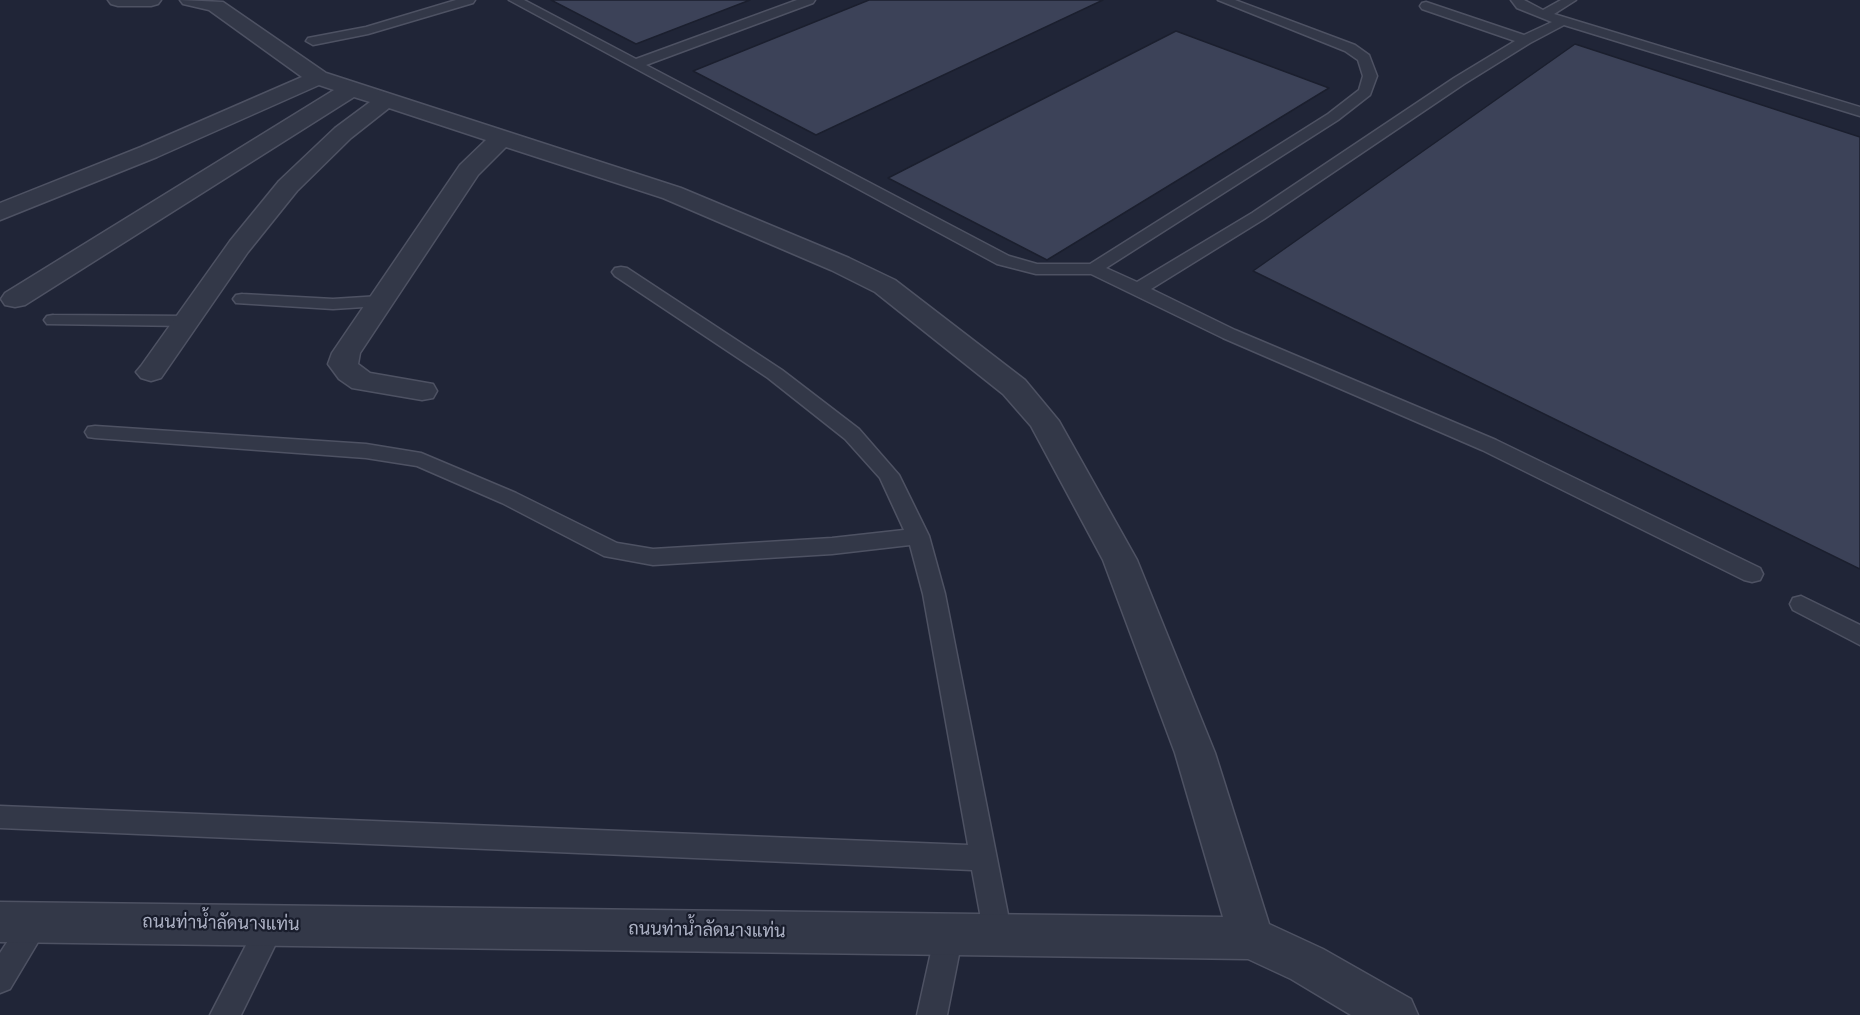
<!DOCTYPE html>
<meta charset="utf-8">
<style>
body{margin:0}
canvas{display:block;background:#202537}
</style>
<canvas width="1860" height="1015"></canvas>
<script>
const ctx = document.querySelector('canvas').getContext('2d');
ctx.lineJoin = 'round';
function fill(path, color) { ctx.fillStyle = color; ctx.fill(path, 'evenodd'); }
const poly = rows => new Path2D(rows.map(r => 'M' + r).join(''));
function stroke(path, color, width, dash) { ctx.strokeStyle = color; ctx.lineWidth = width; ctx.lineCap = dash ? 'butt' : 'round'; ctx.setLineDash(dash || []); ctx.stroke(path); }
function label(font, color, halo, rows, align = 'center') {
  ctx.font = font + ' "DM Sans",Sarabun,sans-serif'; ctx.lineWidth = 4.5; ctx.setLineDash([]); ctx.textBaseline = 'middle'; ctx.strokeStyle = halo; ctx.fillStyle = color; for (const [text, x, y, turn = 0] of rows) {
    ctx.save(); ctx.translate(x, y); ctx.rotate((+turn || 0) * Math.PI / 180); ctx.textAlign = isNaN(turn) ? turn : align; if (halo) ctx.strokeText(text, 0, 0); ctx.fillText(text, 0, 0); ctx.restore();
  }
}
const building = poly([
 [551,0,750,0,636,44,551,0],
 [869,0,1103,0,816,135,693,71,869,0],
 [1176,31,1329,88,1047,260,888,178,1176,31],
 [1575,44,1860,137,1860,569,1253,271,1575,44]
]);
fill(building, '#3c4258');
stroke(building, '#1b1f2e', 1.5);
const service = poly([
 [456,0,475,0,473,3,368,34,313,45,306,41,308,38,366,27,456,0],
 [509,0,524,0,636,59,797,0,815,0,813,3,646,65,1009,256,1037,264,1090,264,1328,114,1359,90,1363,76,1358,60,1345,51,1218,0,1235,0,1355,45,1369,55,1377,76,1370,95,1338,120,1106,268,1137,282,1252,213,1454,78,1515,41,1422,9,1420,6,1422,3,1426,2,1524,35,1552,22,1517,8,1511,0,1524,0,1543,10,1561,0,1576,0,1554,14,1860,107,1860,116,1564,25,1530,43,1464,84,1264,219,1151,289,1235,330,1496,440,1760,568,1763,574,1760,580,1752,582,1744,580,1482,450,1223,338,1091,274,1036,274,997,264,509,0],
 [621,267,627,268,782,370,859,429,899,475,929,536,945,594,1012,935,1008,944,998,948,988,944,984,935,972,870,0,828,0,806,968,845,923,594,910,545,832,554,653,565,604,556,502,503,417,466,366,458,95,438,88,437,85,432,88,427,95,426,366,444,421,453,516,493,617,543,653,549,832,538,904,530,880,478,845,439,768,378,615,276,612,272,615,268,621,267],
 [242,294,333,299,380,296,386,297,389,301,386,305,380,306,333,309,236,303,233,299,236,295,242,294],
 [53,315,187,316,193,317,196,321,193,325,187,326,47,324,44,320,47,316,53,315],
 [1801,596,1860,625,1860,645,1793,610,1790,604,1793,598,1801,596],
 [36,909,46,913,50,922,10,989,0,993,0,953,26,913,36,909],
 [271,912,281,916,285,925,241,1015,210,1015,261,916,271,912],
 [949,921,959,925,963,934,947,1015,917,1015,935,934,939,925,949,921]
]);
const minor = poly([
 [108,0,161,0,158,4,151,6,118,6,111,4,108,0],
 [180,0,223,2,326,73,681,188,849,258,895,280,1025,380,1059,421,1137,560,1215,753,1269,924,1323,949,1411,999,1418,1015,1351,1015,1291,979,1248,959,0,942,0,902,1223,917,1175,753,1103,560,1031,426,1003,394,875,292,831,270,663,198,506,147,478,175,360,353,358,364,370,373,433,384,437,391,433,398,422,400,352,388,339,379,328,364,332,353,460,165,486,140,389,108,351,138,297,191,248,252,161,378,151,381,141,378,136,372,141,366,230,241,279,181,335,128,370,102,354,97,25,305,15,307,5,305,1,299,5,293,334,90,319,85,157,157,0,220,0,203,141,147,302,77,209,10,183,4,180,0]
]);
stroke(service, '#4e5263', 3);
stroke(minor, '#4e5263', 3);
fill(service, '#333848');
fill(minor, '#333848');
label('18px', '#adb2c5', '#191d2c', [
 ["ถนนท่าน้ำลัดนางแท่น",221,924,1],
 ["ถนนท่าน้ำลัดนางแท่น",707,931,1]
]);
</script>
